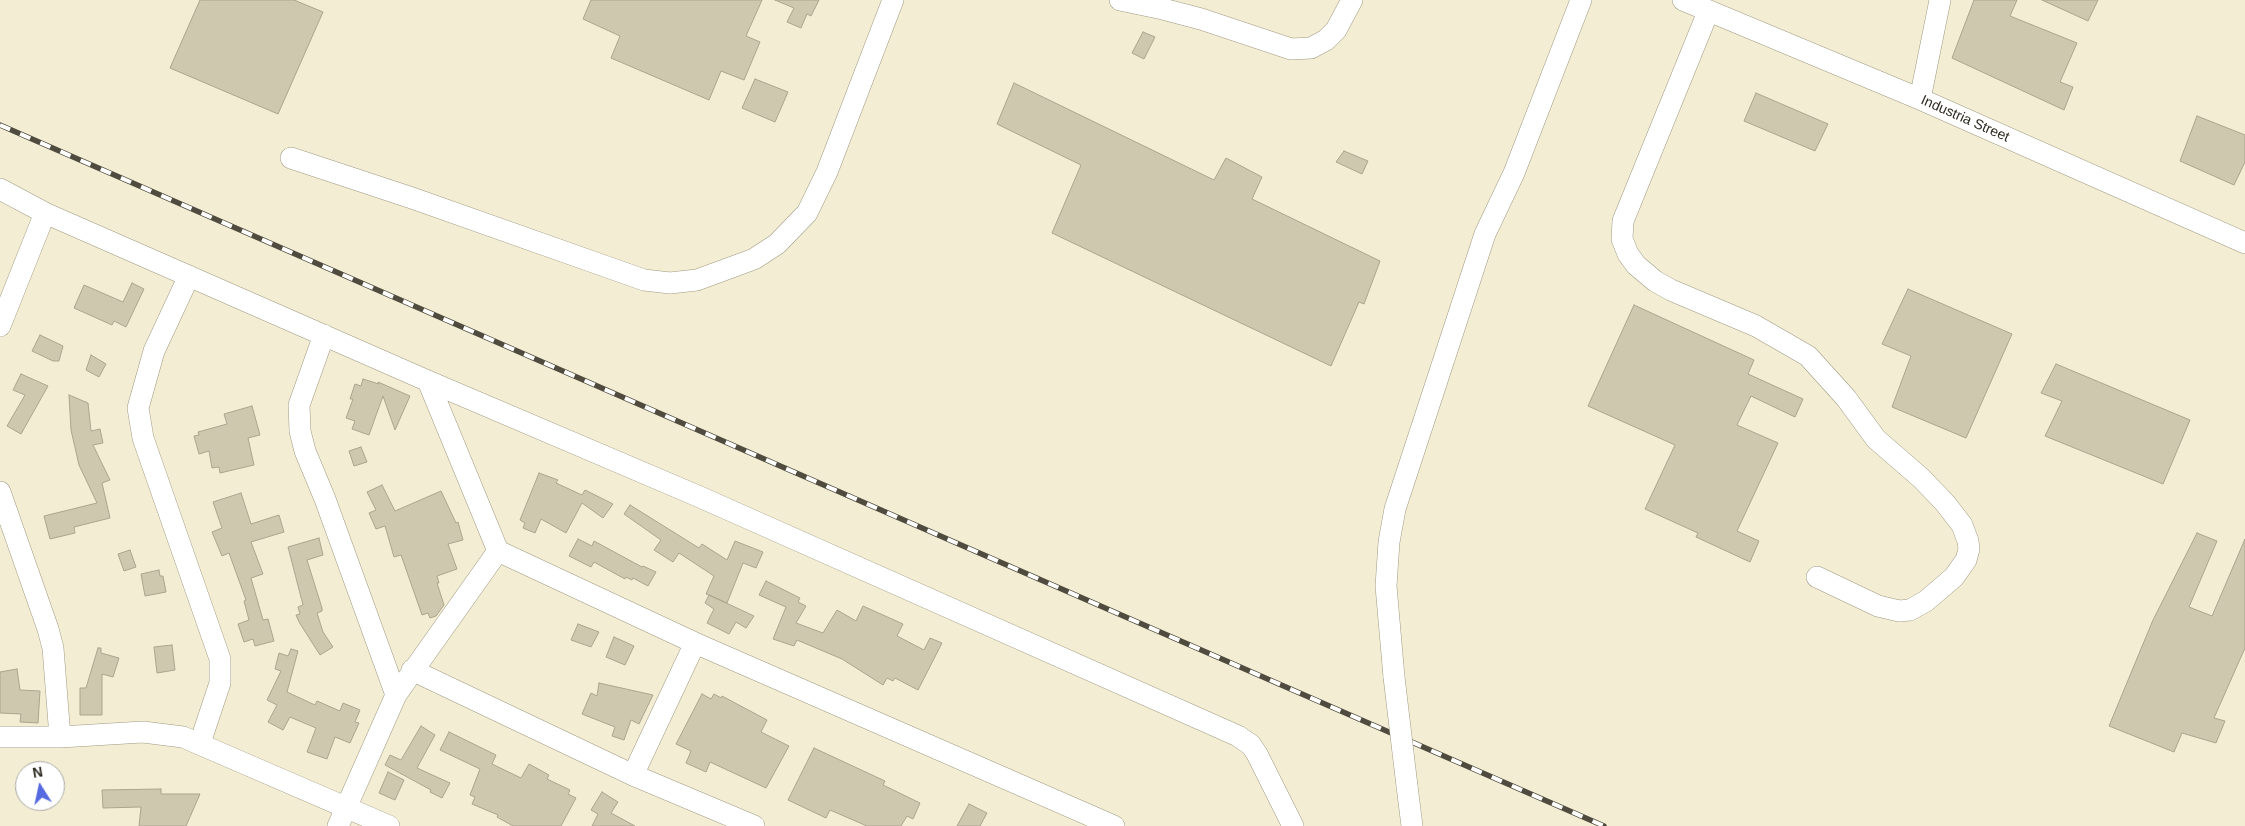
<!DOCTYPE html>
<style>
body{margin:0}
#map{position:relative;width:2245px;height:826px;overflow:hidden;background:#f3edd3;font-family:Arial,sans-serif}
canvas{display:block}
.north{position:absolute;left:15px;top:761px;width:50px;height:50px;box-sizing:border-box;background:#fff;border:1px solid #abaaa6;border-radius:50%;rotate:350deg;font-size:14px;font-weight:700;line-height:20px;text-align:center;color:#2d2b21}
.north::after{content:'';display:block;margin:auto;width:18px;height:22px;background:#556ae0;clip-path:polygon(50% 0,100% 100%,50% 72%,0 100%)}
</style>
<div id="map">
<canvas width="2245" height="826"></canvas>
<div class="north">N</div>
</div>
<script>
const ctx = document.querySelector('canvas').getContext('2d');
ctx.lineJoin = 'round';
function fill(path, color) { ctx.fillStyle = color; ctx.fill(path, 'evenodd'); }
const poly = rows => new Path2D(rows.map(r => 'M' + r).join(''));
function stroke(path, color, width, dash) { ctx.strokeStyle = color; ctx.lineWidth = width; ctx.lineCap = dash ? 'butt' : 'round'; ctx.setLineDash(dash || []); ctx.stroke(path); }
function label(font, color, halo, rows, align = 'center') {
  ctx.font = font + ' Arial,sans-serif'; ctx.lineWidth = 4.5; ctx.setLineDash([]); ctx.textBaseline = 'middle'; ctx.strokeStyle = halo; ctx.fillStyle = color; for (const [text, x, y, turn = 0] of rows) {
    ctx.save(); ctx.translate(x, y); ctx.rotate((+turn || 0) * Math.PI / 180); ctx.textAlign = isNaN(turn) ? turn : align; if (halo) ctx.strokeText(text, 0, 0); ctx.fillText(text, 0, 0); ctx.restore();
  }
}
const building = poly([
 [200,0,294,0,323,12,278,114,170,68,200,0],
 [591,0,762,0,746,36,760,42,744,80,721,71,709,100,611,58,620,36,583,19,591,0],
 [775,0,819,0,811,16,807,14,801,28,787,22,794,8,775,0],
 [1974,0,2017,0,2010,16,2077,43,2060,82,2073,87,2064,110,1952,58,1974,0],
 [2042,0,2098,0,2088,21,2042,0],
 [1143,32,1155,37,1144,59,1132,53,1143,32],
 [755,79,788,92,775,122,742,108,755,79],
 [1014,83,1214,180,1226,158,1262,177,1252,199,1380,261,1364,304,1359,302,1331,366,1052,233,1081,165,997,124,1014,83],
 [1756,93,1828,124,1815,151,1744,121,1756,93],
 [2197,116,2245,135,2245,162,2234,185,2180,161,2197,116],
 [1344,151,1368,161,1362,174,1336,162,1344,151],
 [132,283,144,289,126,327,114,321,112,325,74,308,84,285,123,302,132,283],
 [1908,289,2012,334,1966,438,1892,407,1911,356,1882,344,1908,289],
 [1634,305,1754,360,1748,374,1803,399,1795,417,1751,396,1737,425,1778,443,1737,531,1759,541,1750,562,1696,537,1698,533,1645,509,1675,445,1588,406,1634,305],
 [40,335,63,346,59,361,53,361,32,351,40,335],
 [91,355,106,364,99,377,86,370,91,355],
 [2056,364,2190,420,2163,484,2045,436,2062,401,2041,393,2056,364],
 [21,374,48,386,21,434,7,426,25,395,13,390,21,374],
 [363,379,379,384,378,382,410,396,395,430,383,396,369,435,352,429,355,421,346,418,353,399,350,399,355,384,361,386,363,379],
 [69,395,88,403,91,431,100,429,103,443,93,445,110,480,102,483,110,518,74,527,75,533,50,539,44,516,97,503,79,465,71,430,69,395],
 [252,406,260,435,248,438,254,465,220,473,219,467,212,468,209,451,199,454,194,436,199,435,198,432,227,424,224,414,252,406],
 [361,447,367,462,354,466,349,451,361,447],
 [539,473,558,480,556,483,582,495,585,490,613,504,603,518,582,503,566,533,541,519,535,533,523,528,525,523,520,520,539,473],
 [382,485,395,511,441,491,456,523,458,522,463,540,448,544,457,569,437,576,439,583,437,583,444,605,436,616,430,618,428,613,422,615,401,555,394,557,385,526,376,529,369,513,376,510,367,492,382,485],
 [241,493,251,524,279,515,284,532,251,542,263,574,251,578,263,620,268,619,274,641,255,646,253,639,244,642,238,624,249,620,244,601,246,600,229,553,222,556,212,532,222,528,213,502,241,493],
 [630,505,699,548,702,544,727,560,735,541,763,552,756,568,743,563,727,603,709,595,754,616,746,628,736,622,729,634,707,623,714,609,705,603,709,595,706,594,714,576,679,553,673,562,654,550,661,540,624,514,630,505],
 [2197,533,2217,541,2189,607,2212,616,2245,539,2245,648,2214,718,2225,721,2216,743,2182,733,2174,752,2109,726,2153,620,2197,533],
 [319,538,323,555,307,560,322,608,322,611,317,613,323,632,333,647,320,655,299,622,296,615,300,614,298,607,303,605,288,547,319,538],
 [578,539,592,546,594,541,642,567,643,566,656,572,648,586,633,578,632,580,626,577,625,579,594,562,591,567,569,556,578,539],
 [130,550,136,567,124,571,118,554,130,550],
 [159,570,160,576,163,576,166,592,145,596,141,574,159,570],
 [766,581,800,598,798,602,806,606,796,623,823,633,837,610,856,621,863,606,903,624,897,636,924,650,930,638,942,643,918,690,895,678,893,681,887,678,883,685,842,659,797,640,794,646,773,639,786,607,759,595,766,581],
 [578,624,599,632,591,647,571,640,578,624],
 [614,637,634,646,625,665,606,657,614,637],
 [172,645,175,670,157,673,154,647,172,645],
 [98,648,101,648,101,653,119,658,113,677,102,674,102,715,80,715,80,688,86,688,98,648],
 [291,649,298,651,287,692,315,705,317,701,340,711,343,703,360,710,355,722,359,723,350,743,335,737,327,759,307,752,316,728,290,717,283,730,268,722,277,705,267,700,281,671,275,669,279,653,288,656,291,649],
 [17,669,20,690,40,691,38,723,20,722,21,714,0,713,0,672,17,669],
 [599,683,653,695,639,724,631,720,624,740,612,736,615,727,582,714,591,693,597,696,599,683],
 [702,694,711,699,714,694,721,698,722,696,767,720,761,732,789,746,766,788,710,762,706,772,686,763,691,751,676,744,702,694],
 [421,726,435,735,417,768,450,783,442,798,430,792,431,790,385,765,390,755,401,760,421,726],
 [449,732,496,755,492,764,521,778,529,764,549,775,547,779,570,790,568,794,576,798,561,826,513,826,497,817,498,815,472,804,475,797,470,795,480,769,440,750,449,732],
 [814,748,885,781,883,785,920,803,913,819,907,816,901,826,867,826,830,810,826,818,788,800,814,748],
 [388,772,404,780,395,800,379,793,388,772],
 [161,789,161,794,200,794,186,826,139,826,141,807,103,808,102,790,161,789],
 [602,792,618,802,611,813,635,826,592,826,598,814,591,810,602,792],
 [969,804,987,813,980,826,957,826,969,804]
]);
fill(building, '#cec8af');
stroke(building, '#aba58d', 1);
const minor = poly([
 [1120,0,1163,9,1201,19,1291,49,1311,48,1326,40,1336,30,1352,0],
 [1683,0,1920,99,2245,243],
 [1708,12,1623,221,1622,239,1628,254,1636,265,1655,281,1671,290,1756,326,1808,356,1846,398,1876,439,1921,478,1945,503,1962,525,1968,541,1969,549,1966,560,1954,577,1926,601,1910,610,1899,611,1878,606,1817,577],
 [1920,99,1940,0],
 [291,158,412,198,644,280,670,283,697,280,754,259,777,244,807,213,827,172,893,0],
 [0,189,45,213,428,381,700,497,1238,736,1251,745,1257,754,1293,826],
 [189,276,154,351,138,408,143,438,220,659,220,683,200,743],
 [0,326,45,213],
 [324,335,299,405,300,431,305,451,325,499,396,695],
 [0,492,48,629,53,648,60,737],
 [498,551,695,643,1114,826],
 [412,670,633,775,754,826],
 [1394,677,1386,586,1389,542,1395,509,1485,234,1514,173,1581,0],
 [0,737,60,737,143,732,183,737,389,826],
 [633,775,695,643],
 [1407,786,1412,826],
 [338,826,396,695,498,551,428,381]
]);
stroke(minor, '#9f9a82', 22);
stroke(minor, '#fff', 21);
const rail = poly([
 [0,125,1604,826]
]);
stroke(rail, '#4f4c3f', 5.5);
stroke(rail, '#fff', 4, [11]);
const minorBridge = poly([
 [1394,677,1407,786]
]);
stroke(minorBridge, '#9f9a82', 22, []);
stroke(minorBridge, '#fff', 21);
label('14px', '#2d2b21', '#fff', [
 ["Industria Street",1965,119,24]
]);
</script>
